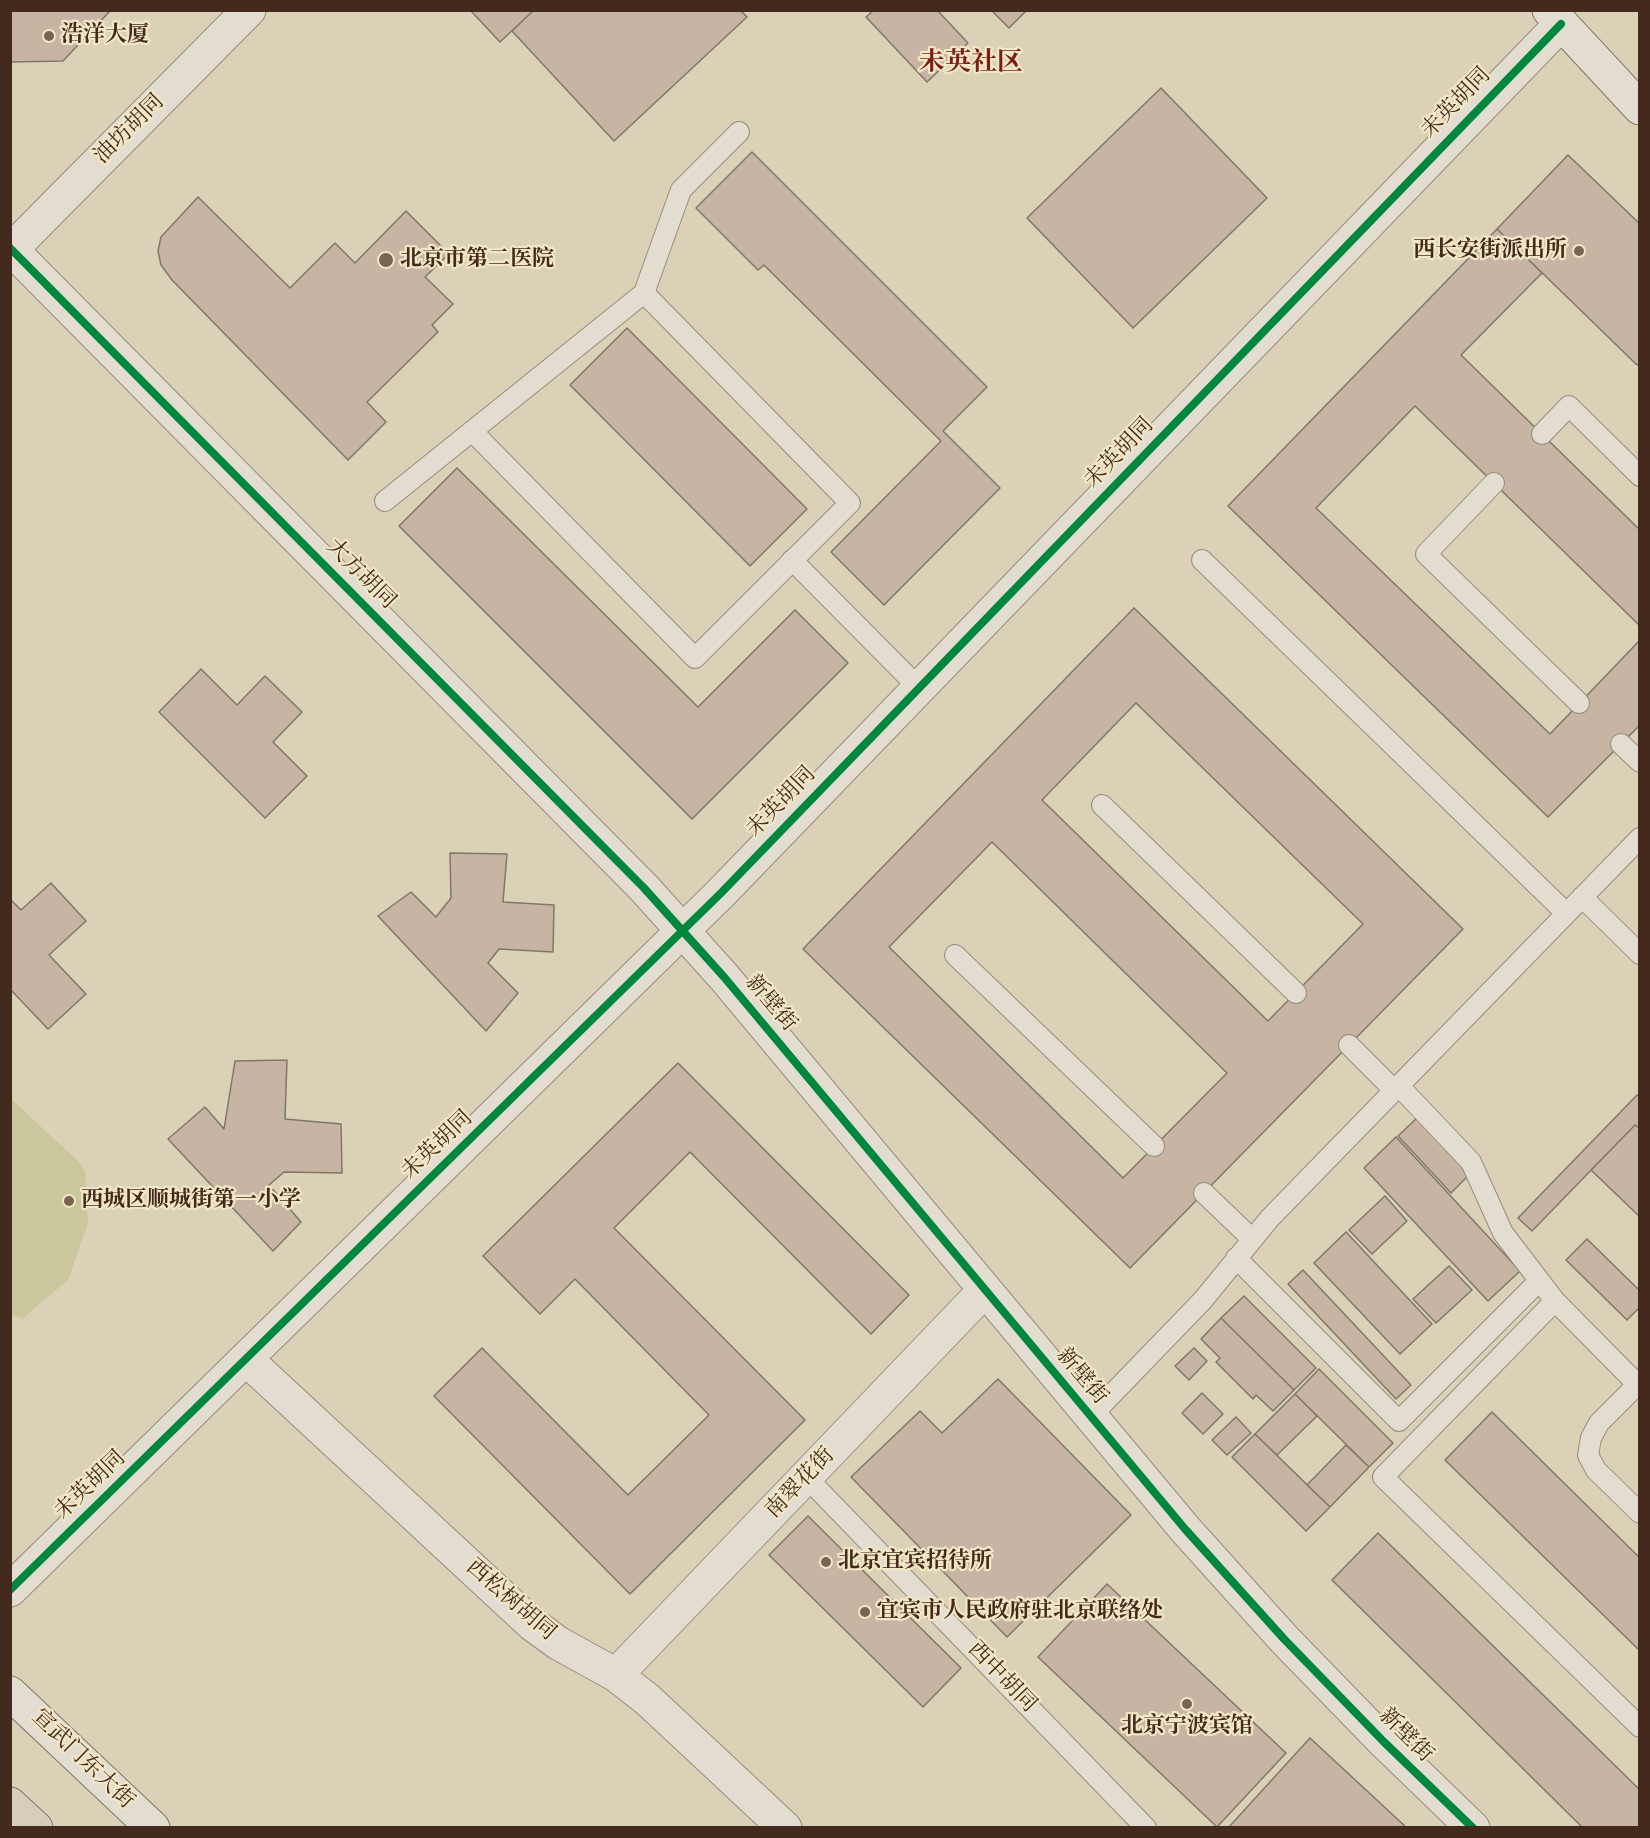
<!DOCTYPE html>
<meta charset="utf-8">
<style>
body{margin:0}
#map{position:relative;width:1650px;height:1838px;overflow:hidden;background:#dbd1b6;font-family:"IM FELL DW Pica",serif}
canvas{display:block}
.frame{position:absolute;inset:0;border:12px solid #44291d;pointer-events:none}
</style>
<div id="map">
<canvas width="1650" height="1838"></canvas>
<div class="frame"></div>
</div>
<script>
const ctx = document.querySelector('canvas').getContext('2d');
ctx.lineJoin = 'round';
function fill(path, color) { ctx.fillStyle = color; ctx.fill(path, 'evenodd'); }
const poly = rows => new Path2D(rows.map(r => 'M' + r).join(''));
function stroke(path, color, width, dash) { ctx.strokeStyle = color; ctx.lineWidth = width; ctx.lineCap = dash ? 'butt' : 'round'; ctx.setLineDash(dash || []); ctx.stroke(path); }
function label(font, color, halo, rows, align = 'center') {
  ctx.font = font + ' "IM FELL DW Pica","Noto Serif SC",serif'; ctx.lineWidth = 4.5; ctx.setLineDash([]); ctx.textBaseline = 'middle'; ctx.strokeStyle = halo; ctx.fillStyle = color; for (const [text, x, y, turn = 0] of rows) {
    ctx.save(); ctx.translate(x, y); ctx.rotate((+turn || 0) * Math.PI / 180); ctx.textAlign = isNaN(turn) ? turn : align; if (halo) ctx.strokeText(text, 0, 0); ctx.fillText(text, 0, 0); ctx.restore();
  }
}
fill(poly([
 [10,1098,78,1161,85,1171,88,1223,68,1280,22,1319,11,1314]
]), '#c9c79b');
const building = poly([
 [10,10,111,10,63,61,10,62,10,10],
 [470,10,534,10,500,42,470,10],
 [534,10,740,10,747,17,614,141,512,31,534,10],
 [874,10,937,10,968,43,927,82,866,17,874,10],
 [991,10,1027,10,1009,28,991,10],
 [1161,88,1267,198,1133,328,1027,218,1161,88],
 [752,152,987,387,943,431,1000,488,884,605,831,552,941,441,764,265,758,270,696,208,752,152],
 [1568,155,1640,224,1640,363,1637,365,1497,229,1568,155],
 [198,197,290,288,335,243,355,263,406,211,449,254,425,277,453,304,432,325,438,332,367,402,386,422,348,460,172,280,161,265,158,251,161,237,198,197],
 [1497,229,1542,273,1461,355,1640,530,1640,626,1415,406,1316,508,1550,734,1640,640,1640,725,1548,817,1228,506,1497,229],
 [627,328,807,509,750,566,570,385,627,328],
 [457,468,698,707,795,610,848,663,692,819,399,526,457,468],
 [1134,608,1463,929,1130,1268,803,949,1134,608],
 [1136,703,1363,924,1268,1021,1042,800,1136,703],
 [992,842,1227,1073,1123,1178,889,947,992,842],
 [201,669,237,705,265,676,302,712,273,742,307,776,265,818,159,712,201,669],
 [450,853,507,854,503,902,554,905,553,952,499,949,488,963,518,993,486,1031,378,916,411,892,436,917,451,898,450,853],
 [51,883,86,921,49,955,86,994,48,1029,10,989,10,899,21,910,51,883],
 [287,1060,285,1119,341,1124,342,1173,284,1172,269,1185,301,1222,273,1251,168,1139,205,1107,224,1129,235,1061,287,1060],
 [678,1063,909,1295,871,1334,690,1152,614,1228,805,1420,630,1594,434,1396,482,1348,628,1495,709,1415,575,1279,540,1314,483,1256,678,1063],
 [1637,1095,1640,1098,1640,1129,1635,1125,1532,1231,1518,1218,1637,1095],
 [1419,1116,1471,1173,1451,1193,1398,1136,1419,1116],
 [1635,1125,1640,1129,1640,1217,1591,1170,1635,1125],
 [1396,1137,1520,1271,1488,1301,1364,1168,1396,1137],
 [1385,1196,1407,1221,1372,1254,1349,1230,1385,1196],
 [1346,1232,1432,1324,1400,1354,1314,1263,1346,1232],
 [1587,1239,1640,1291,1640,1307,1627,1320,1566,1260,1587,1239],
 [1449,1266,1472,1290,1436,1323,1413,1299,1449,1266],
 [1303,1270,1411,1385,1396,1399,1288,1284,1303,1270],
 [1244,1296,1316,1368,1294,1390,1221,1318,1244,1296],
 [1221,1318,1294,1390,1273,1411,1256,1395,1253,1399,1216,1362,1220,1358,1201,1339,1221,1318],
 [1194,1348,1207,1361,1189,1380,1175,1366,1194,1348],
 [1319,1369,1393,1443,1369,1467,1295,1394,1319,1369],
 [998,1379,1131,1515,1007,1637,851,1477,920,1411,942,1433,998,1379],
 [1202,1393,1223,1414,1203,1434,1182,1413,1202,1393],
 [1295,1394,1317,1416,1277,1455,1255,1434,1295,1394],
 [1492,1412,1640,1558,1640,1651,1445,1460,1492,1412],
 [1236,1417,1251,1433,1227,1455,1212,1440,1236,1417],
 [1255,1434,1330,1507,1306,1531,1232,1457,1255,1434],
 [1346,1445,1369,1467,1330,1507,1307,1485,1346,1445],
 [808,1516,961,1668,923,1707,769,1555,808,1516],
 [1378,1533,1640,1790,1640,1828,1583,1828,1332,1580,1378,1533],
 [1107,1584,1286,1753,1217,1827,1038,1657,1107,1584],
 [1310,1738,1407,1828,1228,1828,1310,1738]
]);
fill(building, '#c7b4a2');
stroke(building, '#817769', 1.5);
const lane = poly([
 [472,431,695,658,850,503,644,293],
 [1542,434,1569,406,1640,476],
 [1494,483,1426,554,1579,703],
 [385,501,644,293,681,190,739,132],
 [792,560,919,688],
 [1202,560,1566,913],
 [1621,744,1640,762],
 [1102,805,1296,993],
 [1582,897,1640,954],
 [955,955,1154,1146],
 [1349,1045,1395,1091],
 [1399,1086,1471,1162,1503,1233,1555,1301,1640,1387],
 [1204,1193,1252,1239],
 [1236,1258,1399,1421,1539,1281],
 [1555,1301,1383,1477,1640,1727],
 [1637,1385,1599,1423,1591,1438,1588,1455,1596,1470,1640,1513],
 [1090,1417,1203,1300,1270,1218,1640,838],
 [807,1478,1146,1828]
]);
const street = poly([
 [10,248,644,888,724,977,1185,1529,1284,1639,1384,1742,1473,1828],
 [12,249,249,10],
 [246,1359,532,1624,558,1643,616,1675,648,1700,785,1828],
 [10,1590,721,893,1561,24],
 [616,1675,984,1291]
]);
const secondary = poly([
 [1549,10,1640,108],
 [10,1693,153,1828]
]);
const primary = poly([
 [10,1804,36,1828]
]);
stroke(lane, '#978d7d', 22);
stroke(street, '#978d7d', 35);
stroke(secondary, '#817769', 35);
stroke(primary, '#817769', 35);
stroke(lane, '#e2ddd0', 20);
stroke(street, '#e2ddd0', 33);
stroke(secondary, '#e2ddd0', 33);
stroke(primary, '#d6cebb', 33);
stroke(poly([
 [10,248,644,888,724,977,1185,1529,1284,1639,1384,1742,1473,1828],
 [10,1590,721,893,1561,24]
]), '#00873e', 8);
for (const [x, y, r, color] of [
 [49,36,6,"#796453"],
 [1579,251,6,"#796453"],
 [386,260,8,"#796453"],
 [69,1201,6,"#796453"],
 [826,1562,6,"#796453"],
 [865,1612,6,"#796453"],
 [1187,1704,6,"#796453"]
]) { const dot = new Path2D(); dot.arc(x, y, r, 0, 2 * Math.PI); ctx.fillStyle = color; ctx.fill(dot); stroke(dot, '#f1e6c6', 2); }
label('bold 22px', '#44291d', '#f1e6c6', [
 ["浩洋大厦",61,36],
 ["西长安街派出所",1567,251,"right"],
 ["北京市第二医院",400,260],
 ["西城区顺城街第一小学",81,1201],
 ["北京宜宾招待所",838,1562],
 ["宜宾市人民政府驻北京联络处",877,1612],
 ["北京宁波宾馆",1187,1727,"center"]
], 'left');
label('22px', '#44291d', '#f1e6c6', [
 ["未英胡同",1457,104,-46],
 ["油坊胡同",130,130,-45],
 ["未英胡同",1120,454,-46],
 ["大方胡同",360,575,45],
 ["未英胡同",782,803,-46],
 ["新壁街",770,1004,50],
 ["未英胡同",438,1146,-44],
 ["新壁街",1081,1377,50],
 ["南翠花街",801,1484,-46],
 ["未英胡同",91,1486,-44],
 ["西松树胡同",510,1601,41],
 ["西中胡同",1001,1678,46],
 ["新壁街",1405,1736,45],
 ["宣武门东大街",82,1760,44]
]);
label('bold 26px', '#7a1f14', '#f1e6c6', [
 ["未英社区",971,65]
]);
</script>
